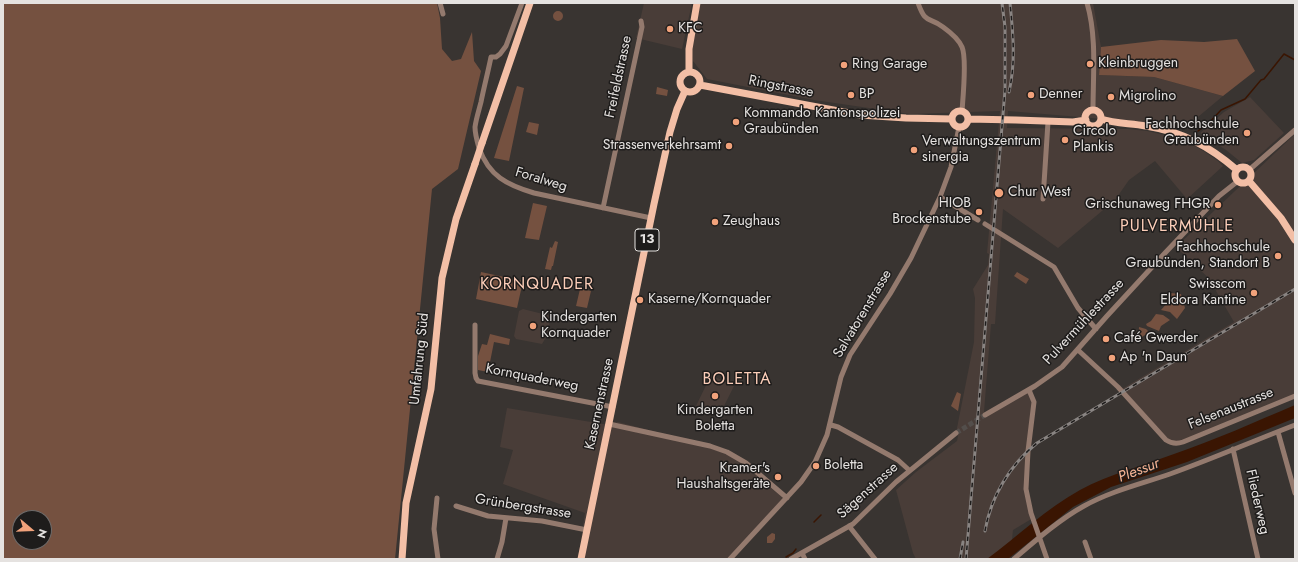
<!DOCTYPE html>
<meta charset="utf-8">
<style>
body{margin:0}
#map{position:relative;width:1298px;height:562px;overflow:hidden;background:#393431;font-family:Jost,sans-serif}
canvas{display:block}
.frame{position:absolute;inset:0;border:4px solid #e5e2e0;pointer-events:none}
.north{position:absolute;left:12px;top:510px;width:40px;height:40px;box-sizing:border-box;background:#1e1c1b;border:1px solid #6e6b6a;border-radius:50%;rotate:109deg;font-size:11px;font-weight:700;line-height:16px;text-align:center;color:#e5e2e0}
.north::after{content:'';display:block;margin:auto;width:14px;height:18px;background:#f1a27b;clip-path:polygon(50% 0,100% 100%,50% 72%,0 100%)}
</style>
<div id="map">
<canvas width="1298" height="562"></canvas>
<div class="frame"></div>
<div class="north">N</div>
</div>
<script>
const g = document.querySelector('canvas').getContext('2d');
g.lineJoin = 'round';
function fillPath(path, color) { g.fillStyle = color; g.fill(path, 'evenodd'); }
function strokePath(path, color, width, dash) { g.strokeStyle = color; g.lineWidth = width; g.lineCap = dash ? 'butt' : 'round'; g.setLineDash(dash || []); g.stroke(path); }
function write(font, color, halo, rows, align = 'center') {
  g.font = font + ' Jost,sans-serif'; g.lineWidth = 3; g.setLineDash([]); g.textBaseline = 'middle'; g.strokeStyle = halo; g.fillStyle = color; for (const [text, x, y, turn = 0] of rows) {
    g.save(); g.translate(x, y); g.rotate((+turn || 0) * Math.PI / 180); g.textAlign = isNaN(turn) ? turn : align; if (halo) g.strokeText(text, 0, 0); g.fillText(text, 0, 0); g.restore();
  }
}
const built = new Path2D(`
 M644,3h48l-10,46 -46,-11z
 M700,3h393l8,44 -2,28 55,2 69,19 -37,31 -35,-4 -143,-12 -1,17 121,1 19,2 22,5 22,8 14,8 13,9 5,5 -36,33 -32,-38 -26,19 -14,20 -57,48 -55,-39 -8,115h-4l-7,88 1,3 44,-25 4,9 -7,78 7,41 -20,12 -3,29h-94l-3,-6 -17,-63 20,-18 41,-31 1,-5 -2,-3 18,-91 1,-44 -2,-9 15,-24 1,-11 -2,-1 13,-142 -90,3 -96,-14 -107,-21 -14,-18 -1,-11z
 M1250,97l34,36 -30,27 -12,3 -16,-13 -26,-17 24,-21z
 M1295,134v263l-112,45 -11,1 -50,-54 112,-67 -18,-31 2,-4 -42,-40z
 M523,309l28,7 -2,9 1,2 -5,12 -3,5 -26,-5 -2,-3 5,-25z
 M711,375l23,11 -15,30 -23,-10z
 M507,408l96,16 15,-2 100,26 18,10 48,41 -55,60h-151l7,-46 -82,-29 10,-34 -13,-3z`);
const green = new Path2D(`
 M3,3h434l3,15 2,31 10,12 9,-2 11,-27 2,29 7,10 -23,98 -26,20 -37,370h-392zM20,518h24v24h-24z
 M553 16a5 5 0 1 1 10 0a5 5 0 1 1-10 0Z
 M1237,39l18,32 -32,25 -69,-19 -55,-2 2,-28 60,-7 43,2z
 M517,86l7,2 -15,73 -15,-3z
 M657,87l11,3 -1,6 -11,-2z
 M529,122l10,2 -2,11 -11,-3z
 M533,203l14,3 -8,34 -14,-2z
 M555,241l3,1 -5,24h-1l-1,4 -6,-1 5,-22 2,1z
 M481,272l42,9 -6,27 -41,-9z
 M1017,272l12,7 -3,5 -12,-8z
 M580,289l11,2 -4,17 -11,-2z
 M1170,293l11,1 4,14 -8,11 -7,-7 -9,-2 8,-9z
 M1156,314l7,1 7,5 -9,6 -2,5 -12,-5 -1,-2 5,-3z
 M1139,327l7,2 4,4 -7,3 -5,7 -8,-2c6,-3 9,-7 9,-14z
 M490,334l20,5 -1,6 -15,-3 -6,30 -10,-2v-14l4,-12 5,1z
 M957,392l4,2 -3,17 -7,-5z
 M772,533l3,1v5l-3,4h-5v-6z`);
const water = new Path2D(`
 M1295,405v13l-108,44 -76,25 -38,20 -65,52h-21c31,-23 59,-50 93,-69 30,-16 62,-24 94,-36 41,-14 81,-32 121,-49z`);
const stream = new Path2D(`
 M1198,131l10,-7 13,-14 24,-11 16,-19 3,-1 20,-25 11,6
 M814,522l7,-7
 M786,557l7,-4 3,-4`);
const minorTunnel = new Path2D(`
 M956,433l29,-18`);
const minor = new Path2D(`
 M440,3l3,11
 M522,3l-16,43 -6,8 -4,3h-5c-3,15 -7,30 -10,45 -2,8 -5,17 -6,25 0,7 2,14 4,21 10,28 28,37 55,45l117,25
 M918,3c8,22 10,13 25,24 7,5 16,13 19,20 5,11 1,50 0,64
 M1087,3c10,34 6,72 6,107
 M1249,170l46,-40
 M940,197l38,23
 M1043,199l5,-77
 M603,208l39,-181 -1,-6
 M985,224l69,43 24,41 18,21
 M475,325v48l1,5 2,3 135,26
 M1078,350l40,37 48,53c6,4 11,4 17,2l112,-46
 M1029,390l5,12 -6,49 -2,38 5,24 16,46
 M985,415l50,-29 27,-19 45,-51 58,-63 54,-57 19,-15
 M609,424l101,22 17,6 19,11 41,35
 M831,425l7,2 60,33 11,10
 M1278,432l17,61
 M1233,449l25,110
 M437,498l-3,31 4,30
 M456,506l32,10 54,5 45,9
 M849,526l26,33
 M1085,542l6,17
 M802,553l3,6
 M497,559l5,-17 4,-24
 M730,559l71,-77 14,-20 12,-27 14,-58 9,-22 40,-61 21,-36 29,-61 11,-30 8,-40
 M791,559l62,-35 43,-42 60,-49
 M1014,559c21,-18 46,-40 70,-53 27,-15 57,-22 86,-32 42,-15 83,-33 125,-49`);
const major = new Path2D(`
 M689,72v-23l8,-46
 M680 82a10 10 0 1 1 20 0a10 10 0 1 1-20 0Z
 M700,85l160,30 46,3 46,1
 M1085 118a8 8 0 1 1 16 0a8 8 0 1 1-16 0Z
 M952 119a8 8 0 1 1 16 0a8 8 0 1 1-16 0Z
 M968,119l48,1 57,2 13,-2
 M1101,119c15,5 30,4 45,7 37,6 63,20 91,44
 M482,143l48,-140
 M1235 175a8 8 0 1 1 16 0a8 8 0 1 1-16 0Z
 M1249,181l32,37 14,22
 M402,559l4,-56 25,-114 11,-111 14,-59 19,-55
 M581,559l73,-355 16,-72 7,-23 8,-18`);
const rail = new Path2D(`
 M1009,92c7,-30 4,-59 1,-89
 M985,531c6,-35 25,-66 52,-88l258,-154
 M960,559l3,-17
 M966,559l39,-469v-63l-3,-24`);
const majorBridge = new Path2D(`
 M475,164l7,-21`);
const markers = [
 [670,29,4,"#f1a27b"],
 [1090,64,4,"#f1a27b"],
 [844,65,4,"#f1a27b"],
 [851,95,4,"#f1a27b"],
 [1031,95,4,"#f1a27b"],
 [1111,97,4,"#f1a27b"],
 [736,122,4,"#f1a27b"],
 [1247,133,4,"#f1a27b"],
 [1065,140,4,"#f1a27b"],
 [729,146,4,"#f1a27b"],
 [914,150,4,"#f1a27b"],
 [999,193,5,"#f1a27b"],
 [1218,205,4,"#f1a27b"],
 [979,212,4,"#f1a27b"],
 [715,222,4,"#f1a27b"],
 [1278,256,4,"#f1a27b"],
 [1254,293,4,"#f1a27b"],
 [640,300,4,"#f1a27b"],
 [533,326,4,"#f1a27b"],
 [1106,339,4,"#f1a27b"],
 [1112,358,4,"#f1a27b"],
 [715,396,4,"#f1a27b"],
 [816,466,4,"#f1a27b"],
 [778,477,4,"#f1a27b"]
];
const shields = [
 [647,240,24]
];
const shieldNames = [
 ["13",647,240]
];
const poiNames = [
 ["KFC",678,29],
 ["Kleinbruggen",1098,64],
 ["Ring Garage",852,65],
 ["BP",859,95],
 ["Denner",1039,95],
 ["Migrolino",1119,97],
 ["Kommando Kantonspolizei",744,114],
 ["Graubünden",744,130],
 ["Fachhochschule",1239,125,"right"],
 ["Graubünden",1239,141,"right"],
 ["Circolo",1073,132],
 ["Plankis",1073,148],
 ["Verwaltungszentrum",922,142],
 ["sinergia",922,158],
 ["Strassenverkehrsamt",721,146,"right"],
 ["Chur West",1008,193],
 ["HIOB",971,204,"right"],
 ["Brockenstube",971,220,"right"],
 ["Grischunaweg FHGR",1210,205,"right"],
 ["Zeughaus",723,222],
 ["Fachhochschule",1270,248,"right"],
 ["Graubünden, Standort B",1270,264,"right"],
 ["Swisscom",1246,285,"right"],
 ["Eldora Kantine",1246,301,"right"],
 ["Kaserne/Kornquader",648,300],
 ["Kindergarten",541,318],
 ["Kornquader",541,334],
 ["Café Gwerder",1114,339],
 ["Ap 'n Daun",1120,358],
 ["Kindergarten",715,411,"center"],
 ["Boletta",715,427,"center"],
 ["Boletta",824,466],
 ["Kramer's",770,469,"right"],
 ["Haushaltsgeräte",770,485,"right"]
];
const streetNames = [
 ["Freifeldstrasse",619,77,-78],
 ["Ringstrasse",781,87,11],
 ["Foralweg",541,180,17],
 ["Salvatorenstrasse",863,314,-59],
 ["Pulvermühlestrasse",1084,322,-47],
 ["Umfahrung Süd",420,359,-84],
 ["Kornquaderweg",532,378,11],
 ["Kasernenstrasse",600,404,-78],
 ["Felsenaustrasse",1231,409,-22],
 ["Sägenstrasse",868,491,-42],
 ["Fliederweg",1257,502,77],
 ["Grünbergstrasse",523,507,9]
];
const waterNames = [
 ["Plessur",1139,471,-21]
];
const quarterNames = [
 ["PULVERMÜHLE",1177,227],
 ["KORNQUADER",537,285],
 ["BOLETTA",737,380]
];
fillPath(built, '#493d38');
fillPath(green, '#755140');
fillPath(water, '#3a1502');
strokePath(stream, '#3a1502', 1.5);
strokePath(minorTunnel, '#534e4b', 5, [5, 2.5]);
strokePath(minor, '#947a6e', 5);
strokePath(major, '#f3bfa6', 7);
strokePath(rail, '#898482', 3);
strokePath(rail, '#1e1c1b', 1.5, [4.5]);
strokePath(majorBridge, '#f3bfa6', 7);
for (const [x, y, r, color] of markers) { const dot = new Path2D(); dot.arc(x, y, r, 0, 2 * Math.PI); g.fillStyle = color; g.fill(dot); strokePath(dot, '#1e1c1b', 1.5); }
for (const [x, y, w] of shields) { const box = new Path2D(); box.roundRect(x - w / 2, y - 11, w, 22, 3); g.fillStyle = '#1e1c1b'; g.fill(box); strokePath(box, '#e5e2e0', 1); }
write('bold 13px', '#e5e2e0', null, shieldNames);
write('14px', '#e5e2e0', '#1e1c1b', poiNames, 'left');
write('14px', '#e5e2e0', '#1e1c1b', streetNames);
write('italic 15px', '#f6b494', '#1e1c1b', waterNames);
g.letterSpacing = '1px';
write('16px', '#fcceb9', '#1e1c1b', quarterNames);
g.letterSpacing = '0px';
</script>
